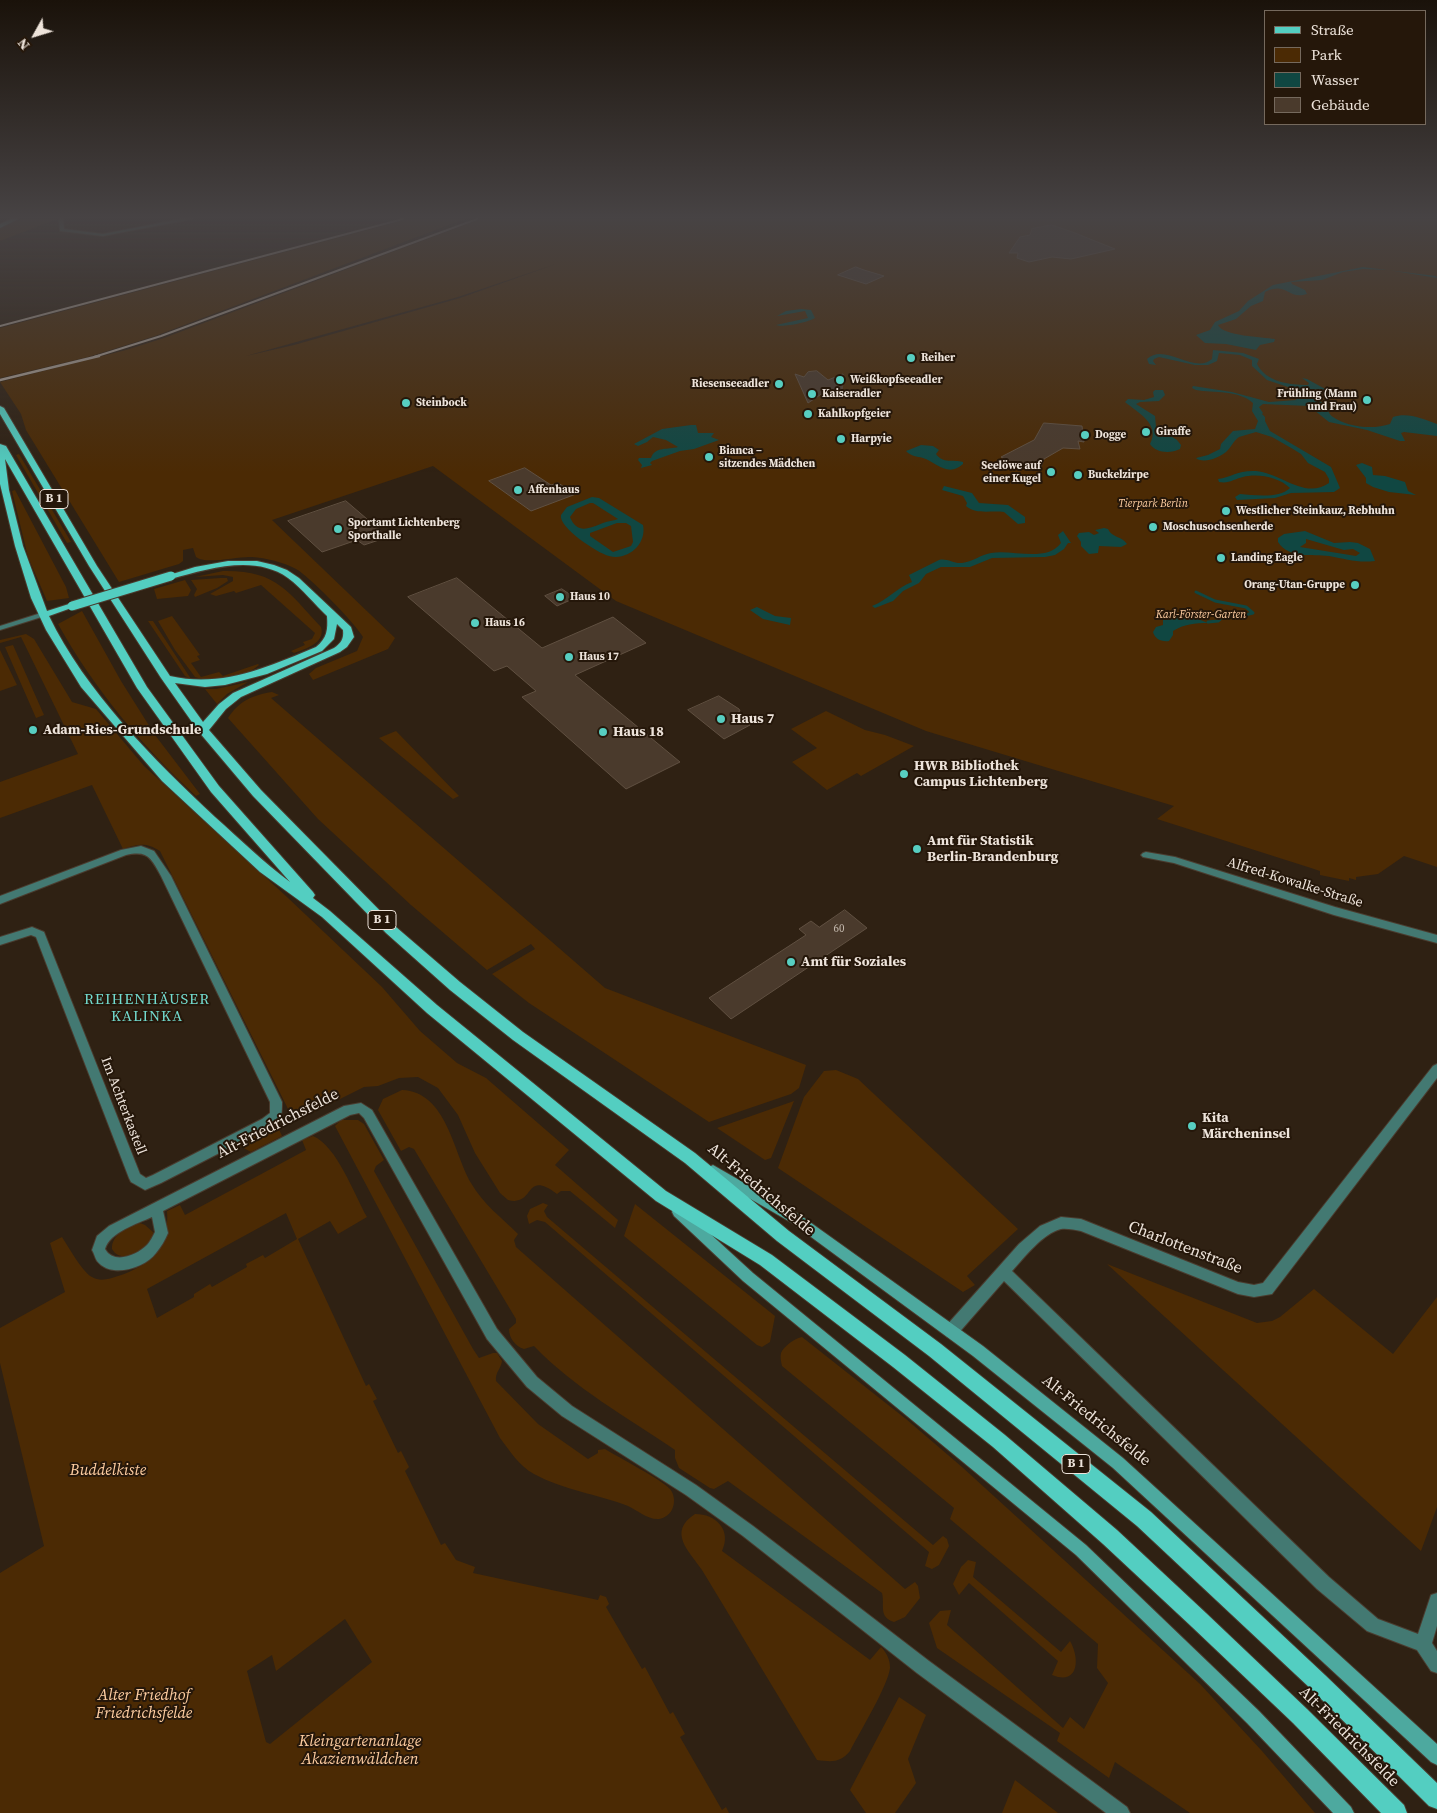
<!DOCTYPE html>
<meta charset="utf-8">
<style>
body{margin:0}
#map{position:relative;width:1437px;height:1813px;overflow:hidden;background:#2f2113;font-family:"Source Serif 4",serif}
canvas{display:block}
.legend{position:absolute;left:1264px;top:10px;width:162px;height:115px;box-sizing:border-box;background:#25170a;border:1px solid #75695d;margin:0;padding:6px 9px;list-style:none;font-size:15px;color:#ede3da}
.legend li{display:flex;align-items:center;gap:10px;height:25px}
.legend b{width:25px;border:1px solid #75695d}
.north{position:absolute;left:10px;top:10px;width:50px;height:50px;-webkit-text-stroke:4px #25170a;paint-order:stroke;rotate:231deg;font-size:14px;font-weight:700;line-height:20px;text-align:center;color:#ede3da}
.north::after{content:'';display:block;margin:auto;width:18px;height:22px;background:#ede3da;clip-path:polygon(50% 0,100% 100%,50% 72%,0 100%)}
</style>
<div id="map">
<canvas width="1437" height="1813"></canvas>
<ul class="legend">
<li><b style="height:6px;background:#53cec1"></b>Straße</li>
<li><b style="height:14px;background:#4b2a04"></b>Park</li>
<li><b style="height:14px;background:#104742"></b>Wasser</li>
<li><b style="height:14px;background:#4a3a2c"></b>Gebäude</li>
</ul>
<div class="north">N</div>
</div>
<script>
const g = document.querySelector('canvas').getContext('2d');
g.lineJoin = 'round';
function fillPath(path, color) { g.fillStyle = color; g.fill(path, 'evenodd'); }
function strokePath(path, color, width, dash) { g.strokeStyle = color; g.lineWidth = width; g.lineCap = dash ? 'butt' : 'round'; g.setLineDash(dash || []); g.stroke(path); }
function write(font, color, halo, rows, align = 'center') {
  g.font = font + ' "Source Serif 4",serif'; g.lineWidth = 4; g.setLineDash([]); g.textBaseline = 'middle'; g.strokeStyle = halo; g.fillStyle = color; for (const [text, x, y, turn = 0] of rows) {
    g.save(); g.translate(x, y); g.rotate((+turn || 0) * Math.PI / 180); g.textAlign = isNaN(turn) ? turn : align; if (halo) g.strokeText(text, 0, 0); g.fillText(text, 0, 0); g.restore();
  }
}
const green = new Path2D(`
 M22,219h35l-57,22v-13z
 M408,219h57l-310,117 -67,21 -88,21v-50z
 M480,219h957v648l-33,-11 -26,18 -22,3v3l-7,-2v3l-29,-6v-4l-9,-3 -154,-49 17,-13 -248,-75 -310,-130 -183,-135 -161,54 123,118 -7,11 -75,31 -4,-6 7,-6 41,-17 6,-14c-6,-12 -55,-62 -67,-68 -13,-7 -30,-11 -44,-12 -14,-1 -46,8 -56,0l-3,-9 -10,2v11l-4,3 -60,18 -93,-152 -5,-16 -21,-32 126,-32 38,-12zM556,264l-96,34 -166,47 -48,11 212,-59z
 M19,454l52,88 -4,1 -51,-88z
 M15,490l51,97 3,11 -22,3 -19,-44 -16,-66z
 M223,571c54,-1 65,21 98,56 5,16 -16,22 -27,26l-3,-2 14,-6 -2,-3 9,-3 3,-6 -54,-48 -25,8 -2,-2 -18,5 -6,-2 23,-13v-4l-10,-2 -28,2z
 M221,578h6l1,3 -11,7 -22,9 -1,-2 3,-6 -6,-9z
 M185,580l6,10 -3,6 -31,3 -3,-10z
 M82,611l39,70 34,54 45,59 -4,2c-54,-50 -102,-107 -138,-172z
 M172,616l28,39 -3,1 3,4 -9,3 10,14 18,-5 4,4 35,-12 1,1c-14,13 -46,19 -64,12l-20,-27 -17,-29z
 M148,621h5l38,58 -6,-3z
 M26,634l8,5 38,63 24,7 48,57 143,131 95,90 38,44 37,32 29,15 83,72 -14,15 63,55 -3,8 -45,-37h-9l-4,3c-34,-25 -21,13 -49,6l-8,-7 -25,-40 -17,-38 -20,-27 -20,-11 -19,1 -21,8 -14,1 -66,33 -6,-3 -132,-266c-14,-9 -22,-7 -37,-2l-31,-64 -92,33v-36l78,-28 -57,-117 -21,6v-3z
 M13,645l31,70 -8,3 -31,-71z
 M0,650l17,35 -17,6z
 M248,682l-21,12 -10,10 -12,-15h11z
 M272,692l7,3 -8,3 334,290 201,77 -7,23 -8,6 -82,28 -180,-119 -37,-29 43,-25 -4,-5 -44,26 -76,-65 -93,-86 -90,-101c11,-17 25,-23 44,-26z
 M826,711l39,19 20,5 29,11 -53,30 -4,-3 -30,17 -35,-28 25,-14 -26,-19z
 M396,731l63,65 -6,3 -74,-61z
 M836,1070l22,9 160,150 -51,47 8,9 -12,7 -185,-124 26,-71 20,-26z
 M402,1090c45,2 51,62 69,93 12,21 31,35 47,51l-4,6 2,7 389,342 10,-7 3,4 2,12 -15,19 -11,5c-16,-5 -9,-17 -12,-29l-154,-112 -14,8 -4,-1 -31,-20 -4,-10v-8c-48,-33 -101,-62 -141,-104l-10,3c-9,-3 -15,-11 -15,-20l7,-6v-4l-102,-170 -5,-2 -8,4 -23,-41 5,-11z
 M794,1101l-23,57 -6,2 -48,-32z
 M341,1120h17l6,4 20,36 -8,6 -2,5 99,178 6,9 14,-5h4l5,8c-1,8 -7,11 -6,20l42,43 50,35 10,-6v-3l7,-1c13,8 57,31 65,40 4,5 5,12 3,18 -2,7 -8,11 -14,12 -11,1 -22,-9 -31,-13 -31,-12 -65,-16 -94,-32 -15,-8 -24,-23 -34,-36l-165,-312z
 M277,1125l5,11 -31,16 -13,-7z
 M313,1136c24,10 41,58 54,81l-29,17 -8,-13 -32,18 68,147 3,-2 8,15 -4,2 25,52 3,-2 8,16 -4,4 36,74 4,-2 11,17 19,7 -2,6 125,27 2,-5 6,2 3,7 -3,3 36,62 3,-2 25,47 3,-2 12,22 -5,3 42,73 4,-3 3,6h-729v-240l44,-27 -44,-183v-35l65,-36 -15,-49 12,-6c6,9 21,36 30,40 8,5 18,2 26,-1 31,-9 52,-32 49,-65l13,-6 5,10 121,-65 -4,-10zM286,1213l11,26 -32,19 -2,-3 -17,9 1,3 -35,20 -2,-3 -16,10v3l-37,21 -10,-29zM345,1619l27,43 -102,82 -4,-2 -19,-71 25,-16 4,16z
 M543,1203l5,2 -4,6 3,6 386,328 10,-9 4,3 2,7 -10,19 -7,4 -7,-3 4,-14 -384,-330 -8,-2 -8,4 -2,-8 3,-7z
 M635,1204l140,112 -5,26 -8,5 -5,-2 -133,-109z
 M140,1223l5,2 8,7c1,17 -31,35 -41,17 -1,-14 16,-23 28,-26z
 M1107,1264l150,59 15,-2 8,-4 34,-28 79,65 44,-57v210l-16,44z
 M802,1337l104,82 56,48 238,217 62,67 53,62h-125l-75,-51 -6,16 -52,-37 3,-8 -123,-85 -8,-25 11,-12 11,-1 -4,15 116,103 7,-11 14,12 24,-46 -11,-15 1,-24 -148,-125 4,-11 -172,-142c-1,-4 -2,-9 -1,-13 3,-7 14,-15 21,-16z
 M695,1514c21,0 37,16 27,37l148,109 11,-13c6,6 9,13 9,21 -2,18 -31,65 -40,83 -10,12 -18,11 -33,9l-115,-190c-13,-19 -35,-38 -7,-56z
 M968,1560l8,2 -3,15 88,75 9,-11c10,17 9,45 -18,34l6,-14 -89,-78 -10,12 -6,-11 8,-17z
 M899,1697l27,18 -18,44 8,24 -21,30h-29l-16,-23z
 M1015,1780l43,33h-56z`);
const water = new Path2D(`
 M1363,267l73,9 1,2 -49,-8 -25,-1 -20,3 -21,8 -31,2 1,2 13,6 2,4c-20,6 -20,-13 -42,-2l-2,9 -12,5 -15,13 -18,6c5,11 44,12 57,14l-1,3 -14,3 -4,5 -30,-6 -21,-1 -9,-8 14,-5 5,-8 24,-11 9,-10 25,-16z
 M801,309l10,1 4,8c-6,4 -33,10 -39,7l32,-7 -3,-7 -28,5 9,-5z
 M1213,350l30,3 16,6 -2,5c9,18 32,21 51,21l1,-2 -7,-5 5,1 20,11 -21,-1 -2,2c7,5 14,8 20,13 4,4 4,10 9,13 14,10 40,13 57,7l3,-7c15,-5 30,2 44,7v12l-33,-4 -3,1 4,8h-5l-33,-11 -38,-8 -20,-16 -46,-2 -4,3 4,6 -1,1 3,3v4l5,10 61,36 9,21 -6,4 -43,1 -16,5 -38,2 -2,-3 5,-3c14,1 39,5 50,-6 -11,-11 -33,-15 -47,-11 -9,2 -14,7 -24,5l-1,-3c14,-2 20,-9 38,-8 25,2 49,29 73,12v-4l-4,-7 -17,-9 -7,-9 -8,-5 -21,-12 -16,-5 -17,5c-6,4 -8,11 -13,15 -7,6 -23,12 -30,6l12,-3 12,-6 1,-5 12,-13 22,-2 3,-8 -6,-10 1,-8c-14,-13 -39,-10 -57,-13l-4,-2 1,-2 39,6 37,10 28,-2 -8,-4 2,-8 -24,-8 -15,-14v-6l-12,-5 -21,-2 -2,8 -9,4h-13l-36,-8 -5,2 -1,2 3,4 -7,-1 -2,-5c18,-17 47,16 65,0z
 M1155,390h8l2,5 -6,6 -19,1 -4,2 19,12 1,11 21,13 4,5 -1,4c-10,5 -24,4 -30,-5 11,-20 -13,-32 -25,-42l3,-3 16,1 10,-3 -1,-5z
 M691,425h5l2,8h16l-3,4 8,3 -25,9 -14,2 -28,10 -2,2 2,2 -11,3 1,-3 -4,-5 1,-2h12c4,-12 17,-8 27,-11l-12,-7 -13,-3 -6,5 -9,4 -4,-2 28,-15z
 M921,445l12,1 6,4 -3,4c7,10 17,5 27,8v2c-15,14 -27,-2 -40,-6 -7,-2 -11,-1 -17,-7z
 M1362,463l10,4 1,8 12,1 20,6 3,9 8,4 -27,-3 -16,-5 -7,-4v-5l-10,-13z
 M944,486l28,7 7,10 29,2 17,12v6l-7,1 -14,-12c-13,-2 -27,3 -38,-6l1,-3 -4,-7 -21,-6z
 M592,497l7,1 44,27c4,19 -15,36 -34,31 -12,-3 -51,-29 -48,-41l6,-8zM590,503h3l25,16c-5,2 -10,2 -15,4 -13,5 -26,12 -33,-6l6,-8zM617,523h9l5,3 2,16 -2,4 -18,6 -23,-16v-3z
 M1104,528l4,1c4,9 14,7 19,15l-6,3 -22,-1 -1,7 -9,1 -8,-8v-4l-4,-6 2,-3 10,-1 5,3 5,-2 -4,-3z
 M1063,531l8,12h-3l-4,6 -9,6 -10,2 -53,1 -22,9h-29l-15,7 -7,9 -16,8 -10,10 -18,7 -3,-2c16,-6 24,-18 40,-24l-3,-7 30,-15c8,-2 15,4 23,3 10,-1 18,-8 29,-10 21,-4 55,10 70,-10l-3,-8z
 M1305,531l29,12 16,-1 8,1 12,6 5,12c-18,2 -29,-2 -46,-5 -17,-2 -40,3 -51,-14v-4l6,-4zM1306,539l38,11 9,-1 7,4 -4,3 -56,-9 6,-4z
 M757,607l18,9 16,2 -1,7 -27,-6 -13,-9z
 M1175,614l13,1 20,8c-13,0 -24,1 -35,8v4l-4,6c-8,1 -14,-2 -16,-9l3,-5 7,-2v-7z`);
const stream = new Path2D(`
 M1196,592l19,9 31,6 7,6 -16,4 -13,-1 -6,5 -10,1`);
const building = new Path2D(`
 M1052,225l23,8 40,16 -44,10 -19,-2 -23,5 -12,-4 1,-5h-9l11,-16 10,-2 2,-6z
 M856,267l8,3 20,6 -18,8 -28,-9z
 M817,371l11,9 15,-6 -1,16 -1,1 3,4 -18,-4 -18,12 -13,-29 9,3 4,-5z
 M1044,423l38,3 2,16 -6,-1 2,8 -17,-1 -19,11 -4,11h-13l-26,-13 33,-17z
 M525,468l26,17 7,-2 18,11 -45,17 -42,-30z
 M346,501l42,36 -24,8 -7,-5 -35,12 -34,-31z
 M457,578l85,70 71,-31 33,26 -71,32 105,87 -54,27 -104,-92 14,-6 -29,-25 -13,5 -86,-74z
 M562,589l13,9 -18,8 -12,-10z
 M719,696l20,13 1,2 -5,3 15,11 -26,14 -36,-29z
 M845,910l22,18 -136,91 -22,-21 97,-63 -7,-6 12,-8 8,6z`);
const minor = new Path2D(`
 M59,219h4l1,10 39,5 78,-15h11l-89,17 -43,-5z
 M141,846l13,5 17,25 111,226c0,15 0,15 -12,25l-109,56 -16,7 -14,-8 -2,-4 -93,-241 -5,-2 -31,10v-8l32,-10 12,5 96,242 6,4 7,-3 109,-56 8,-6v-11l-109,-226c-10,-18 -13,-26 -35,-21l-126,49v-8l121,-46z
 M1146,852l29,5 160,50 102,28v8l-103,-28 -160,-52 -31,-6 -2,-2 2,-2z
 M1437,1064v14l-165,216 -18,3 -16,-3 -157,-63c-6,-1 -14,-3 -20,-2 -18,4 -37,29 -49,42l317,306 49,42 40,15 13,-39 6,-2v33l-5,17 5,8v22l-6,-2 -14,-21 -50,-19 -50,-42 -313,-308 -48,55 -5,2 -5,-2 -2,-5 2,-5 73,-82 21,-18 21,-9 20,2 157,63 16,3 9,-2 170,-217z
 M361,1103l11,7 125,219 40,48 35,29 124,79 57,41 176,135 198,146 3,6h-24l-189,-140 -174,-137 -57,-41 -124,-79 -35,-29 -40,-48 -123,-221 -5,-5 -9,2 -187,96 5,22c-3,7 -7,14 -12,20 -11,15 -45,26 -59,8 -2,-3 -3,-8 -5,-11l5,-14 12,-10 235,-120zM152,1217l3,15c-2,4 -5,10 -8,13 -10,10 -33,20 -42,4 5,-17 32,-25 47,-32z`);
const tertiary = new Path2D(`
 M41,613h3l4,2 -48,15v-4z`);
const secondary = new Path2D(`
 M713,1165l87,50 183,131 140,112 314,286v21l-6,-3 -318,-294 -140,-112 -181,-133 -83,-48 -2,-4 2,-4z
 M678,1206l4,2 71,65 333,272 173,166 92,96 3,6h-21l-86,-90 -171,-168 -333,-274 -69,-65 -2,-4 2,-4z`);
const primary = new Path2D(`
 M11,219h7l-18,9v-4z
 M0,406l4,2 93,158 73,110c52,12 98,-9 146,-29 11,-9 12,-17 11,-31 -13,-12 -24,-27 -39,-38 -34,-24 -80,-9 -117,1l-5,-3 29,-9 33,-6h29l17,4 13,5 12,8 52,49 3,10 -7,10 -7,5 -99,45 -15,12 -17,21 52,60 135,137 64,55 63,50 172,121 94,78 152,113 210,168 174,163 112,108v26l-8,-3 -118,-117 -174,-163 -208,-170 -152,-115 -92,-78 -172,-123 -63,-50 -64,-57 -133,-137 -54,-64 -38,-54 -72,-112 -89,-152zM337,624l6,6c1,9 -2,13 -9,18l-101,45 -14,11 -16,18 -28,-39 30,4 20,-2 42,-11 55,-23 12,-12z
 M0,444l6,2 141,241 72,99 94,106 2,3 -2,3 17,13 107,94 229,186 106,64 133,100 100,80 112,95 89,83 101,96 97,96 3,8h-26l-88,-90 -101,-96 -89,-83 -110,-97 -100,-80 -133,-102 -104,-64 -229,-188 -105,-96 -62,-45 -98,-91 -81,-94 -35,-57 -15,-32 -16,-52 -15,-62zM5,459l132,229 74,104 79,90c-27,-20 -50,-43 -75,-65 -60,-56 -130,-126 -166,-201l28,-10 -5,-3 -25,8 -24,-65 -14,-56z`);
const railFar1 = new Path2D(`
 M0,326l403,-107
 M94,357l67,-21 316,-117`);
const rail = new Path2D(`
 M0,380l99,-24`);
const primaryBridge = new Path2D(`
 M72,606l99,-30`);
const markers = [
 [911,358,5,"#57cec1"],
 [840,380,5,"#57cec1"],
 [779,384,5,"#57cec1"],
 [812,394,5,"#57cec1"],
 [1367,400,5,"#57cec1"],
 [406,403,5,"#57cec1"],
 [808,414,5,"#57cec1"],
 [1146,432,5,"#57cec1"],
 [1085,435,5,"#57cec1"],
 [841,439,5,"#57cec1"],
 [709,457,5,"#57cec1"],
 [1051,472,5,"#57cec1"],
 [1078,475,5,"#57cec1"],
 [518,490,5,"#57cec1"],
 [1226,511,5,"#57cec1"],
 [1153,527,5,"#57cec1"],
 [338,529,5,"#57cec1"],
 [1221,558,5,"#57cec1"],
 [1355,585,5,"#57cec1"],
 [560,597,5,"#57cec1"],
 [475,623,5,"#57cec1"],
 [569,657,5,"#57cec1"],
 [721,719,5,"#57cec1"],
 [33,730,5,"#57cec1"],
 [603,732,5,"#57cec1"],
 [904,774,5,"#57cec1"],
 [917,849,5,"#57cec1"],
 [791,962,5,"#57cec1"],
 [1192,1126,5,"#57cec1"]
];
const farPoinames = [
 ["Reiher",921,358],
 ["Weißkopfseeadler",850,380],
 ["Riesenseeadler",769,384,"right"],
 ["Kaiseradler",822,394],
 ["Frühling (Mann",1357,394,"right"],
 ["und Frau)",1357,407,"right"],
 ["Steinbock",416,403],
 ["Kahlkopfgeier",818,414],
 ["Giraffe",1156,432],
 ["Dogge",1095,435],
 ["Harpyie",851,439],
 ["Bianca –",719,451],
 ["sitzendes Mädchen",719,464],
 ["Seelöwe auf",1041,466,"right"],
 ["einer Kugel",1041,479,"right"],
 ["Buckelzirpe",1088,475],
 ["Affenhaus",528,490],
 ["Westlicher Steinkauz, Rebhuhn",1236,511],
 ["Sportamt Lichtenberg",348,523],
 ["Sporthalle",348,536],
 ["Moschusochsenherde",1163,527],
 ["Landing Eagle",1231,558],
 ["Orang-Utan-Gruppe",1345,585,"right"],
 ["Haus 10",570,597],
 ["Haus 16",485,623],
 ["Haus 17",579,657]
];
const farParknames = [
 ["Tierpark Berlin",1153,504],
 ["Karl-Förster-Garten",1201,615]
];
const numberNames = [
 ["60",839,929]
];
const shields = [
 [54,499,28],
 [382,920,28],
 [1076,1464,28]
];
const shieldNames = [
 ["B 1",54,499],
 ["B 1",382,920],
 ["B 1",1076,1464]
];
const poiNames = [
 ["Haus 7",731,719],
 ["Adam-Ries-Grundschule",43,730],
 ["Haus 18",613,732],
 ["HWR Bibliothek",914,766],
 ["Campus Lichtenberg",914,782],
 ["Amt für Statistik",927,841],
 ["Berlin-Brandenburg",927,857],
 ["Amt für Soziales",801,962],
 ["Kita",1202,1118],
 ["Märcheninsel",1202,1134]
];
const streetNames = [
 ["Alfred-Kowalke-Straße",1295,883,17],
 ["Im Achterkastell",123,1106,69]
];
const neighbourhoodNames = [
 ["REIHENHÄUSER",147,1000],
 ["KALINKA",147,1017]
];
const nearStreetnames = [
 ["Alt-Friedrichsfelde",278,1124,-27],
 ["Alt-Friedrichsfelde",761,1190,40],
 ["Charlottenstraße",1185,1248,21],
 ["Alt-Friedrichsfelde",1096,1421,39],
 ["Alt-Friedrichsfelde",1349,1737,45]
];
const nearParknames = [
 ["Buddelkiste",108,1471],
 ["Alter Friedhof",144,1696],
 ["Friedrichsfelde",144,1714],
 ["Kleingartenanlage",360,1742],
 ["Akazienwäldchen",360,1760]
];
fillPath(green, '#4b2a04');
fillPath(water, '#104742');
strokePath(stream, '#104742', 3);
fillPath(building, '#4a3a2c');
strokePath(building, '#605041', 1);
strokePath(minor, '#4a3c2f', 2);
strokePath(tertiary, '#4a3c2f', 2);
strokePath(secondary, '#4a3c2f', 2);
strokePath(primary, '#4a3c2f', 2);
fillPath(minor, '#437972');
fillPath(tertiary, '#437972');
fillPath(secondary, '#4da99f');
fillPath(primary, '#53cec1');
strokePath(railFar1, '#aa9f94', 2);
strokePath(rail, '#aa9f94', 2.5);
strokePath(primaryBridge, '#4a3c2f', 11, []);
strokePath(primaryBridge, '#53cec1', 9);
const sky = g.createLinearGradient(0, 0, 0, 473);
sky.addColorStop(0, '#1a120a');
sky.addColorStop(0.46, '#474344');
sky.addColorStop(1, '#47434400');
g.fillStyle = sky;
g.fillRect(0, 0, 1437, 473);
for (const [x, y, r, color] of markers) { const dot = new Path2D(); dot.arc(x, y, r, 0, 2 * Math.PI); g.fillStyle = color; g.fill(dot); strokePath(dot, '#25170a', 2); }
write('bold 11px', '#ede3da', '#25170a', farPoinames, 'left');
write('italic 11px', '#fdcca0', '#25170a', farParknames);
write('11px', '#c4b9ae', null, numberNames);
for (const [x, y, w] of shields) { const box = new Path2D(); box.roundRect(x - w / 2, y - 9.5, w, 19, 4); g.fillStyle = '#25170a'; g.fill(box); strokePath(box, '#ede3da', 1); }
write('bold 12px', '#ede3da', null, shieldNames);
write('bold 14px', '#ede3da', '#25170a', poiNames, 'left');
write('14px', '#ede3da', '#25170a', streetNames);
g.letterSpacing = '1px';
write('15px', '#73dcd0', '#25170a', neighbourhoodNames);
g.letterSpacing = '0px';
write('16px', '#ede3da', '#25170a', nearStreetnames);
write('italic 16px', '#fdcca0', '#25170a', nearParknames);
</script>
